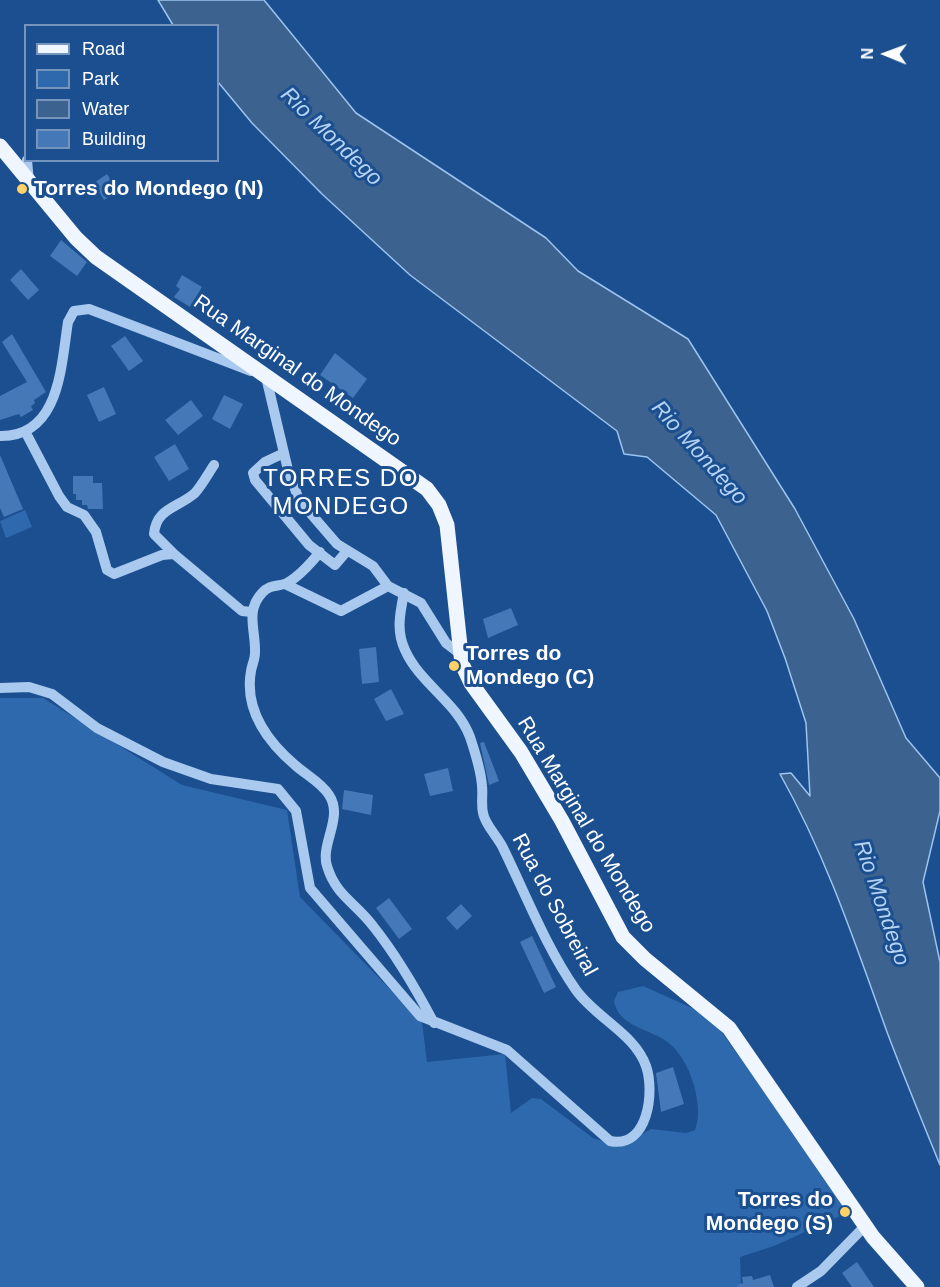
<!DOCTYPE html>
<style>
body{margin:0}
#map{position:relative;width:940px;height:1287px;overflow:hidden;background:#1b4f8f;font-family:Helvetica,sans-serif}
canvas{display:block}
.legend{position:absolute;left:24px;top:24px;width:195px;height:138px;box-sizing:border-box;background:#1b4f8f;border:2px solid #7695bc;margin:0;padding:8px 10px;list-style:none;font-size:18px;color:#fff}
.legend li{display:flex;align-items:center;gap:12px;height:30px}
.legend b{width:30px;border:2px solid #7695bc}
.north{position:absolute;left:856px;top:24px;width:60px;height:60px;-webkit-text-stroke:4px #1b4f8f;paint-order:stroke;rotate:271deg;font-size:16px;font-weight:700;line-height:24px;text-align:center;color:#fff}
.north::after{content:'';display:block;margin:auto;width:21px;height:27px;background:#fff;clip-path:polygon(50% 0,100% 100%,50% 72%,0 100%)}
</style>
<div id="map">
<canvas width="940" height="1287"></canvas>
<ul class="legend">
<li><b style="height:8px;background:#f0f6ff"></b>Road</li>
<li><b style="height:16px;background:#2e69ad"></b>Park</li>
<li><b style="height:16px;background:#3c6290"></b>Water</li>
<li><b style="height:16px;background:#4478b7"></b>Building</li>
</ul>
<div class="north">N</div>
</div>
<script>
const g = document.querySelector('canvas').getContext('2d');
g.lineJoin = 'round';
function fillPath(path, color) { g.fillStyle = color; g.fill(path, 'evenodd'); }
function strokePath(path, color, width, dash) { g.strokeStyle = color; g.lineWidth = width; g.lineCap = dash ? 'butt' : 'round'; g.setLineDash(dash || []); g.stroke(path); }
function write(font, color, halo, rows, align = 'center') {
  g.font = font + ' Helvetica,sans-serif'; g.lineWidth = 6; g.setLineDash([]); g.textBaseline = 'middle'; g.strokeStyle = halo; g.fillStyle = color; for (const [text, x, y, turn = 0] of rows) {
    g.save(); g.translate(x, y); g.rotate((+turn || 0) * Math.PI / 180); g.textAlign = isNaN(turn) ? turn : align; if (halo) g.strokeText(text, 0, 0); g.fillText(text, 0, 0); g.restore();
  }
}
const green = new Path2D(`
 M25,510l7,17 -26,11 -6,-17z
 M0,698h43l139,87 105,25 13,87 122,125 5,40 78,-8 6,59 21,-15 9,1 52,39 27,9 31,-18 35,4 9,-3c5,-14 3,-27 0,-41 -5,-19 -15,-40 -32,-50 -18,-11 -45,-14 -49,-38l4,-9 25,-6 67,30 141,195 -77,35 -34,11 1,30h-741z`);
const water = new Path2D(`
 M158,0h106l92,113 190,125 32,33 110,68 107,170 59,110 52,119 34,40v33l-17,71 17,80v203c-18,-44 -36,-88 -53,-133 -32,-89 -60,-174 -107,-258l11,-1 19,23 -4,-73 -21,-65 -18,-47 -51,-96 -69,-58 -23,-3 -7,-23 -207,-156 -88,-81 -70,-71 -34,-41v-56l-45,-1z`);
const building = new Path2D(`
 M107,174l11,17 -14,9 -10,-17z
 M61,240l26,22 -10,14 -27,-20z
 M21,269l18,21 -11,10 -18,-20z
 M182,275l20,12 -12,20 -16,-10 6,-8 -4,-3z
 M12,334l34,58 -12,8 1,3 -4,3 2,4 -12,7 -2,-3 -19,6v-24l27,-14 -25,-40z
 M125,336l18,25 -14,10 -18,-25z
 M335,353l32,26 -14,19 -33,-23z
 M104,387l12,27 -17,8 -12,-27z
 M224,395l19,9 -13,25 -18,-10z
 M191,400l12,16 -25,19 -13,-15z
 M175,444l14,25 -20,12 -15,-24z
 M0,455l23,54 -19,8 -4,-9z
 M73,476h20v7h9l1,26h-15l-1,-4h-5v-5h-6v-6h-3z
 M511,608l7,17 -30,13 -5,-19z
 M376,647l3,35 -17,2 -3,-35z
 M391,689l13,25 -18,7 -12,-22z
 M484,742l15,39 -10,4 -9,-42z
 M448,768l5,23 -23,5 -6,-22z
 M344,790l29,5 -2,20 -29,-6z
 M389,898l23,31 -13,10 -23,-31z
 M461,904l11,12 -15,14 -11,-12z
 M532,936l24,51 -12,6 -24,-51z
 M673,1067l11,37 -23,8 -5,-39z
 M857,1262l17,25h-22l-10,-14z
 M770,1275l4,12h-36l-1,-2 6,-2 -1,-6 10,-1 1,4z`);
const minor = new Path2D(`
 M27,160l2,22
 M266,377l22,93 11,30 38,44 36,22 15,20
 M26,433l33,63 8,11 17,8 12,17 11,38 7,4 48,-19 12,-1 68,57 9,1
 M0,436c60,1 61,-70 68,-114l6,-11 15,-2 162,62
 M284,453l-19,9 -12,11 2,7 54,65 26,20 12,-14
 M320,552c-9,11 -20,24 -33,31 -9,4 -17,1 -25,10 -17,18 -6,38 -7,60 0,6 -3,12 -4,18 -7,39 16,70 44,94 11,10 26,17 34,30 15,22 -9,49 -2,71 9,30 28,36 46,60 24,30 43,63 61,97
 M174,554l-20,-20c2,-26 24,-26 41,-41 7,-8 13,-19 19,-28
 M285,584l56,27 47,-25 33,17 25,40 13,10
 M0,688l29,-1 23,7 45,34 66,34 48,17 67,10 18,22 14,77 110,128 87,34 103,91c38,8 45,-49 36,-75 -11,-32 -50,-48 -70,-76 -30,-43 -50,-95 -73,-142 -5,-11 -18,-23 -20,-35 -2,-9 0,-18 -1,-27 -1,-15 -7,-34 -12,-49 -13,-35 -50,-53 -65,-87 -9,-19 -5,-37 -1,-57
 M797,1287l24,-16 44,-45`);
const major = new Path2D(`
 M0,146l76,92 20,19 331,232 12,16 8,20 15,139 9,19 50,69 41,69 61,116 22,22 84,69 144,209 44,50`);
const markers = [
 [22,189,6,"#ffd166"],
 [454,666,6,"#ffd166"],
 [845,1212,6,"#ffd166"]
];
const poiNames = [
 ["Torres do Mondego (N)",34,189],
 ["Torres do",466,654],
 ["Mondego (C)",466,678],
 ["Torres do",833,1200,"right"],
 ["Mondego (S)",833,1224,"right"]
];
const streetNames = [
 ["Rua Marginal do Mondego",297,371,35],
 ["Rua Marginal do Mondego",586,825,59],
 ["Rua do Sobreiral",554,905,62]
];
const waterNames = [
 ["Rio Mondego",331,137,44],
 ["Rio Mondego",699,453,48],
 ["Rio Mondego",881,903,71]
];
const quarterNames = [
 ["TORRES DO",341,479],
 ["MONDEGO",341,507]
];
fillPath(green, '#2e69ad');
fillPath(water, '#3c6290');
strokePath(water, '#9cc4f0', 1.5);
fillPath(building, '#4478b7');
strokePath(minor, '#a9c9ee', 10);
strokePath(major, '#f0f6ff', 15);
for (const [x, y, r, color] of markers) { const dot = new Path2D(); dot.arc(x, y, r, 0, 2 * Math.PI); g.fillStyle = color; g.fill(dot); strokePath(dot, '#1b4f8f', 2); }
write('bold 21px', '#fff', '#1b4f8f', poiNames, 'left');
write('21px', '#fff', '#1b4f8f', streetNames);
write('italic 22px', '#b5d3f5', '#1b4f8f', waterNames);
g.letterSpacing = '1.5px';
write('24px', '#fff', '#1b4f8f', quarterNames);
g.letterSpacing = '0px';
</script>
